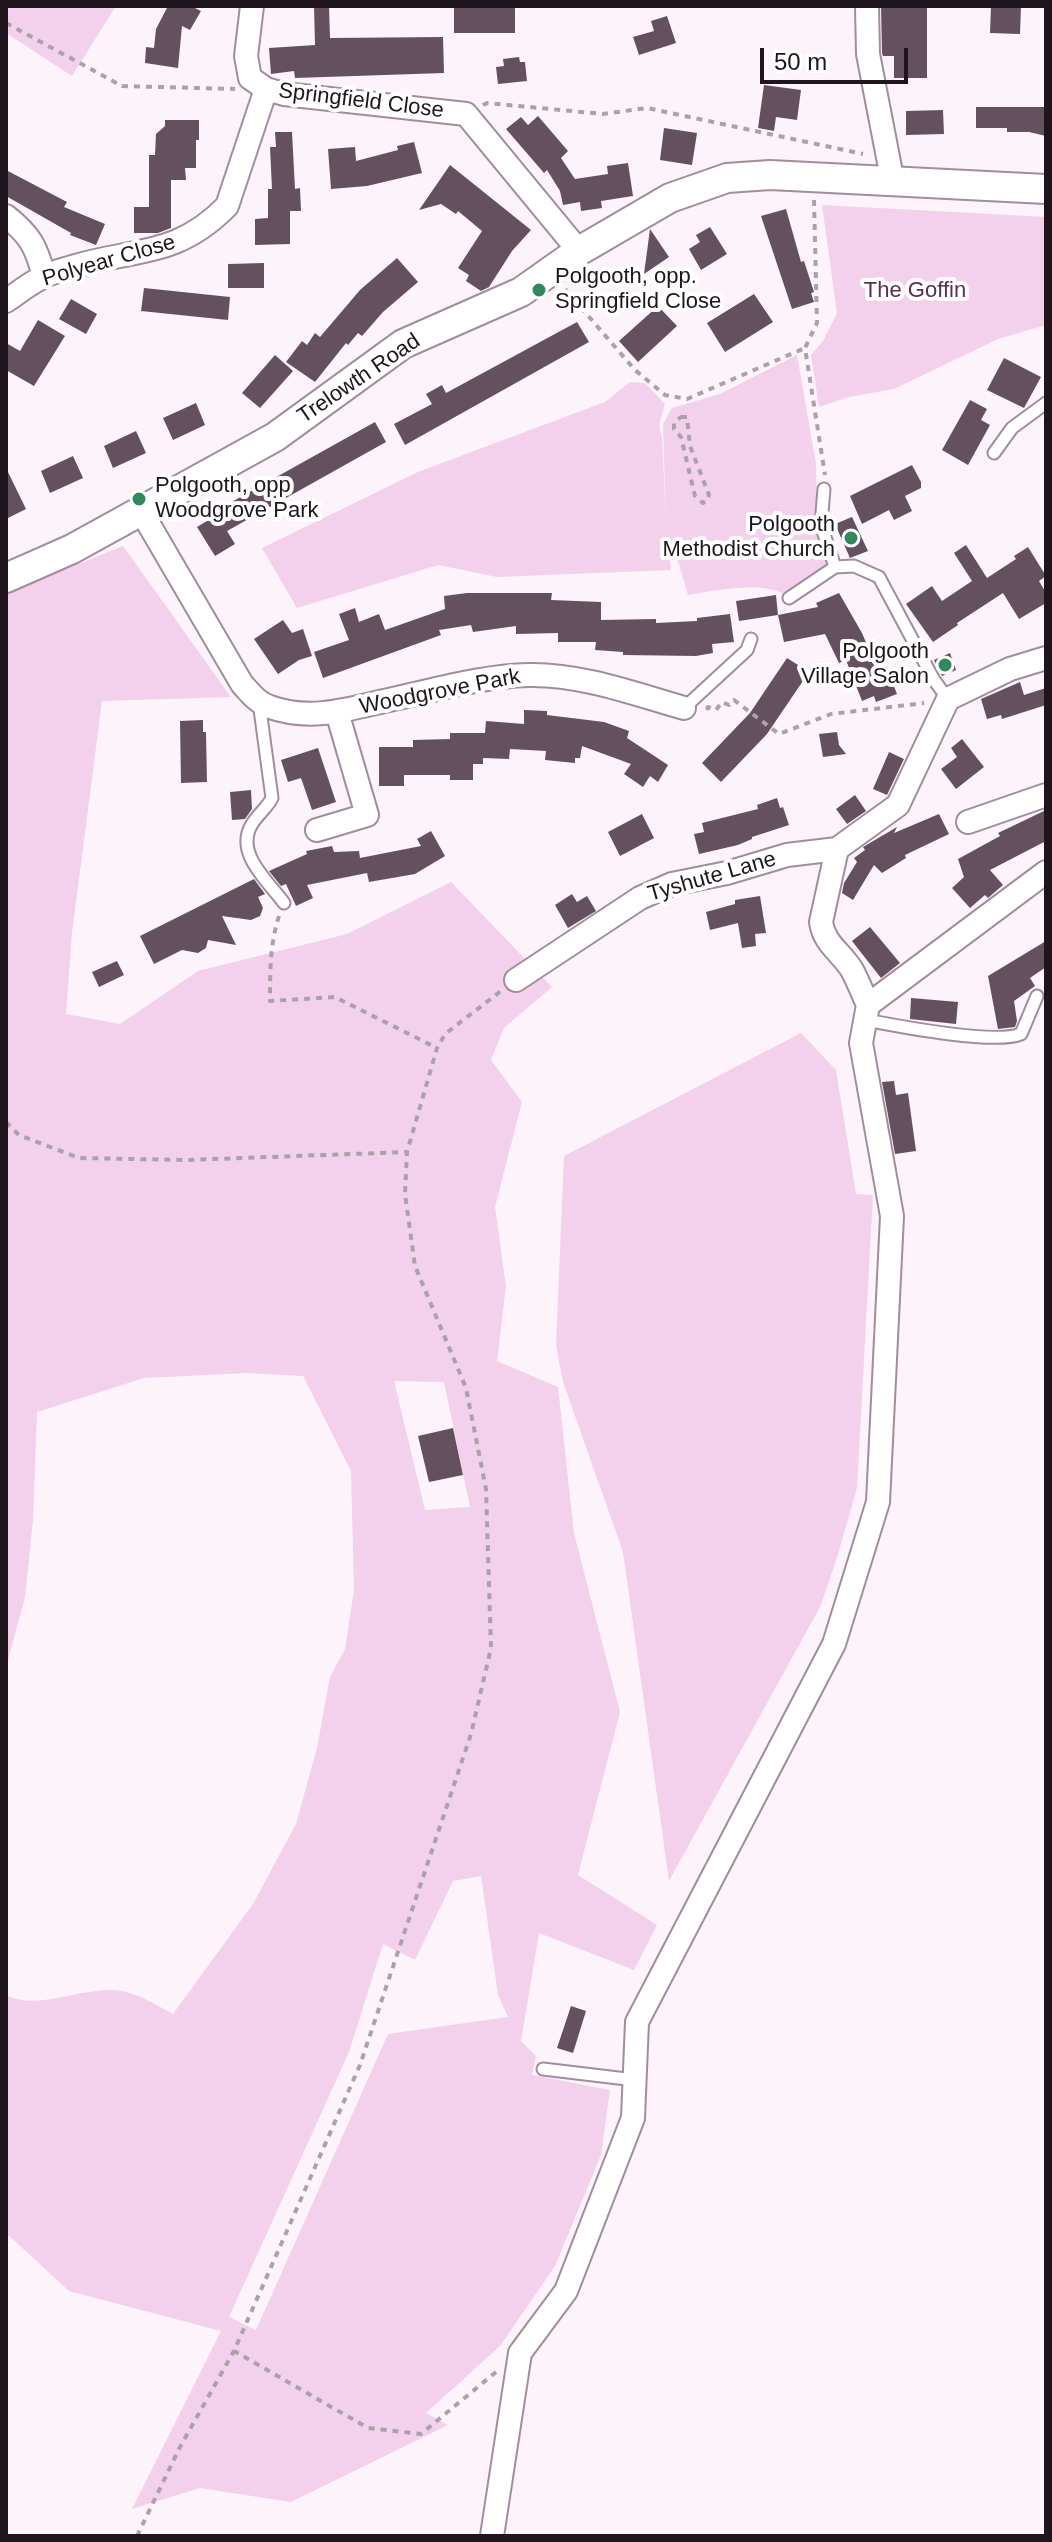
<!DOCTYPE html>
<style>
body{margin:0}
#map{position:relative;width:1052px;height:2542px;overflow:hidden;background:#fdf3fa;font-family:Arial,sans-serif}
canvas{display:block}
.frame{position:absolute;inset:0;border:8px solid #1f161d;pointer-events:none}
.scale{position:absolute;left:760px;top:48px;width:148px;height:36px;box-sizing:border-box;border:4px solid #1f161d;border-top:0;padding-left:10px;font-size:24px;line-height:28px;white-space:nowrap;color:#1f161d;-webkit-text-stroke:6px #fff;paint-order:stroke}
</style>
<div id="map">
<canvas width="1052" height="2542"></canvas>
<div class="frame"></div>
<div class="scale">50 m</div>
</div>
<script>
const g = document.querySelector('canvas').getContext('2d');
g.lineJoin = 'round';
function fillPath(path, color) { g.fillStyle = color; g.fill(path, 'evenodd'); }
function strokePath(path, color, width, dash) { g.strokeStyle = color; g.lineWidth = width; g.lineCap = dash ? 'butt' : 'round'; g.setLineDash(dash || []); g.stroke(path); }
function write(font, color, halo, rows, align = 'center') {
  g.font = font + ' Arial,sans-serif'; g.lineWidth = 8; g.setLineDash([]); g.textBaseline = 'middle'; g.strokeStyle = halo; g.fillStyle = color; for (const [text, x, y, turn = 0] of rows) {
    g.save(); g.translate(x, y); g.rotate((+turn || 0) * Math.PI / 180); g.textAlign = isNaN(turn) ? turn : align; if (halo) g.strokeText(text, 0, 0); g.fillText(text, 0, 0); g.restore();
  }
}
const green = new Path2D(`
 M6,6h110l-44,70 -66,-43z
 M822,205l224,12v108l-48,14 -104,50 -45,8 -30,10 -8,-52 12,-14 14,-28z
 M797,355l19,109 1,63 13,38 -43,31c-22,-16 -74,-5 -99,-1l-13,-44 -7,-8 3,27 -174,7 -59,-12 -141,43 -35,-60 156,-76 187,-70 25,-20 15,1 20,21 -6,21 3,14 4,79 -3,-94 9,-16 48,-14z
 M123,546l108,151 -129,4 -30,232 -6,81 54,10 78,-53 149,-37 104,-52 101,105 -48,41 -13,32 31,42 -27,105 11,79 -9,75 61,26 16,146 46,179 -42,163 79,50 -23,45 -95,-37 -18,108 15,15 -4,19 78,15 -9,65 -46,111 -55,80 -74,67 22,12 -157,77 -91,-14 -68,21 89,-178 -152,-40 -63,-58v-238c34,17 78,-10 116,-4 17,3 36,15 51,23l80,-110 43,-80 21,-76 13,-71 15,-28 9,-59 -3,-119 -48,-95 -56,-3 -103,5 -107,34 -4,108 -8,77 -19,71v-1075zM394,1381l50,1 26,125 -45,3zM481,1876l17,119 10,22 -120,17 -132,296 -27,-13 120,-265 34,-108 32,16 38,-79z
 M801,1033l35,37 20,124 17,1 -16,293 -21,73 -16,46 -151,274 -46,-329 -60,-170 -7,-37 8,-189z`);
const building = new Path2D(`
 M168,6h23l10,5 -11,19 -8,-4 -4,42 -33,-5 1,-16 8,1 2,-19z
 M314,6h15l1,32 113,-1 1,36 -149,5 -1,-7 -23,3 -2,-26 46,-3z
 M881,6h46v72h-33v-22h-11l-1,-3z
 M991,6h30l-1,28 -30,-1z
 M515,7v26h-61v-25z
 M667,16l9,27 -37,12 -6,-18 21,-6 -3,-10z
 M519,57l1,5h5l2,19 -29,3 -2,-17 8,-1 -1,-7z
 M764,85l37,5 -4,30 -21,-3 -2,14 -16,-3z
 M976,107h70v29l-17,-4h-22v-4h-31z
 M943,110l1,24 -38,1v-24z
 M538,116l30,35 -7,7 14,21 33,-5 -1,-8 21,-3 5,33 -32,5 1,7 -21,3 -1,-9 -17,3 -3,-14 -13,-21 -3,3 -38,-44 15,-12 7,8z
 M165,120h34v20h-3v28h-11l1,12h-15v48l-13,5h-24v-26h15v-52h6l1,-21 9,-8z
 M664,128l33,5 -5,32 -32,-5z
 M275,132h17l3,57 5,-1 1,23h-11v33l-35,1v-26l13,-1v-29h4l-2,-42h6z
 M414,142l8,31 -55,13 -36,3 -3,-40 27,-2 1,14 42,-11 -1,-4z
 M450,165l81,65 -19,21 -23,36 -8,4 -15,-10 3,-6 -11,-7 24,-37 -24,-20 -2,3 -15,-10 -22,6z
 M6,170l61,32 -3,5 41,17 -9,21 -26,-10 1,-2 -65,-37z
 M786,209l15,53 3,-1 10,31 -3,1 3,9 -22,7 -31,-93z
 M710,227l17,27 -26,16 -12,-21 11,-7 -4,-7z
 M650,229l19,28 -25,17z
 M397,258l21,24 -35,30 -21,24 -4,-3 -10,12 -2,-2 -31,39 -29,-20 16,-21 5,4 8,-12 5,4 40,-47z
 M264,263v25h-36v-24z
 M144,288l86,9 -2,23 -87,-9z
 M754,294l19,28 -48,30 -18,-29z
 M71,299l26,15 -11,20 -27,-15z
 M658,306l19,20 -39,36 -19,-21z
 M38,320l27,16 -31,50 -28,-16v-27l14,8z
 M577,322l12,20 -184,103 -11,-21 38,-20 -6,-10 16,-9 4,8z
 M275,355l18,16 -33,37 -18,-15z
 M1004,358l37,19 -17,31 -37,-18z
 M970,400l17,9 -6,11 9,5 -22,40 -26,-15z
 M196,403l9,22 -32,15 -10,-22z
 M375,422l11,20 -159,89 8,13 -20,12 -18,-29 33,-20 -2,-3z
 M136,431l10,22 -33,15 -9,-22z
 M73,456l10,22 -33,15 -9,-22z
 M912,465l9,17v6l-16,8 7,15 -18,9 -5,-10 -27,14 -12,-28z
 M6,468l20,41 -20,10z
 M852,517l16,34 -18,7 -15,-34z
 M966,545l21,33 29,-19 -2,-3 14,-9 18,29 -7,5 7,12v10l-27,16 -16,-26 -46,30 1,2 -25,17 -27,-38 26,-18 10,15 30,-20 -18,-28z
 M467,593h85l-1,7 50,2v18l55,-1v4l41,-2v-3l33,-4 4,28 -22,2 1,9 -17,3 -73,-1v-3l-28,-2 1,-8h-38v-9l-42,1v-8l-43,6 -2,-7 -32,5 2,5 -118,43 -9,-26 35,-12 -10,-26 16,-6 4,14 20,-8 6,16 60,-21 -1,-13z
 M839,593l23,40 14,33 9,-3 12,31 -21,8 -2,-6 -12,5 -16,-41 -7,3 -14,-29 -41,8 -6,-27 40,-8 -2,-4z
 M776,595l2,20 -39,6 -3,-20z
 M283,620l9,13 11,-4 9,27 -13,4 -21,14 -24,-35z
 M950,653l6,17 -14,6 -8,-16z
 M787,658l22,14 -42,62 -46,48 -19,-19 48,-50z
 M1020,682l4,13 22,-7v17l-44,14 -1,-4 -14,4 -6,-20z
 M524,710l23,1v4l57,7 25,9 -2,7 41,27 -10,17 -8,-6 -7,11 -19,-13 7,-10 -49,-18 -2,12h-5v5l-30,-3 1,-9 -36,-2 -1,10 -26,-1v6h-10v16h-23v-5h-46v11h-25v-39h34v-7l37,-1v-6h35l1,-12 38,3z
 M203,720v12h3l1,50 -26,1 -1,-62z
 M837,732l2,13 7,9 -23,3 -4,-23z
 M962,739l22,28 -28,22 -15,-20 16,-12 -6,-9z
 M318,748l18,54 -24,8 -11,-32 -13,4 -7,-22z
 M889,752l15,7 -17,36 -14,-6z
 M251,790l1,19 -7,10 -13,1 -2,-28z
 M855,795l11,16 -19,13 -11,-15z
 M777,798l3,10 3,-1 6,18 -37,12v2l-14,6 -39,9 -5,-20 10,-2 -2,-9 56,-14 -1,-4z
 M1046,810v31l-56,29 13,15 -15,13 -3,-3 -15,13 -18,-20 12,-11 -6,-18 42,-23 -2,-3z
 M642,814l12,24 -34,18 -12,-24z
 M939,814l10,20 -44,21 1,3 -24,15 -8,-8 -21,35 -11,-7 2,-10 13,-21 -3,-4 11,-8 -2,-3 34,-20 -3,6z
 M431,831l14,25 -30,18 -46,8 -2,-9 -60,12 6,13 -17,8 -10,-22 -5,2 -12,-15 38,-17 -1,-3 26,-5 2,6 25,-1 1,7 61,-12 -4,-7z
 M254,879l11,15 -7,3 5,11 -3,8 -9,4 -29,-4 14,29 -28,-5 -2,8 -8,5 -16,-3 -28,14 -14,-28z
 M572,894l5,8 10,-6 9,15 -28,17 -13,-23z
 M760,896l6,37 -11,1 1,12 -14,2 -4,-25 -28,7 -4,-18 29,-8v-4z
 M870,927l30,36 -19,15 -29,-37z
 M1046,941v26l-16,11 5,8 -21,15 3,20 -2,6 -17,2 -10,-53z
 M117,961l7,14 -25,12 -7,-15z
 M911,998l47,4 -2,22 -46,-5z
 M894,1081l2,14 12,-2 8,58 -21,3 -13,-72z
 M453,1428l10,47 -34,7 -11,-46z
 M571,2006l15,5 -13,42 -16,-5z`);
const path = new Path2D(`
 M6,23l116,63 113,3
 M483,105l4,-2 116,11 44,-6 216,46
 M814,200l3,123 -12,25 20,127
 M565,289l70,81 30,25 22,4 118,-51
 M681,417h6l3,29 19,49 -2,6 -4,2 -8,-7 -14,-59 -7,-8v-6z
 M707,710l1,-3 8,3 6,-8 7,3 5,-5 45,34 52,-20 93,-11
 M279,916c-9,28 -9,56 -9,85l65,-4 102,51
 M6,1122l13,13 60,23 108,2 220,-8
 M496,2372l-75,62 -53,-6 -134,-77 126,-286 111,-331 20,-86 -5,-159 -20,-101 -51,-122 -10,-72 2,-42 30,-104 8,-14 56,-43
 M137,2536l43,-89 54,-96`);
const service = new Path2D(`
 M994,453l18,-25 34,-25
 M824,489l-3,36 14,42
 M835,567l19,-1 25,11 55,103 14,19
 M789,598l46,-31
 M259,702l13,96c-5,10 -14,16 -20,26 -18,29 16,57 32,79
 M684,708l63,-58 4,-11
 M866,1020c32,6 128,25 155,14l16,-38
 M543,2069l92,11`);
const minor = new Path2D(`
 M252,6l-6,50 4,22 16,11 18,5 182,20 113,137
 M867,6l1,48 25,129
 M6,216c24,19 30,30 38,60
 M6,301c12,-8 24,-18 37,-24 9,-5 20,-7 29,-10 62,-19 104,-9 155,-61l39,-117
 M141,511l101,173c9,10 16,19 28,23 39,14 76,3 114,-6 48,-10 96,-25 145,-26 52,-1 106,19 155,33
 M968,822l78,-27
 M317,830l50,-15 -30,-103
 M516,980l124,-82 32,-14 55,-11 60,-18 50,-6
 M868,1005c-5,-11 -10,-24 -16,-35 -11,-18 -28,-26 -31,-48l16,-73 61,-44 50,-106 62,-30 36,-11
 M492,2536l28,-183 46,-62 67,-173 4,-96 197,-378 44,-142 14,-286 -31,-173 7,-38 178,-133`);
const tertiary = new Path2D(`
 M6,578l66,-29 203,-112 128,-93 118,-52 58,-41 91,-53 57,-20 43,-3 276,14`);
const markers = [
 [539,290,8,"#30885c"],
 [139,499,8,"#30885c"],
 [851,538,8,"#30885c"],
 [945,665,8,"#30885c"]
];
const streetNames = [
 ["Springfield Close",361,101,7],
 ["Polyear Close",109,261,-16],
 ["Trelowth Road",359,379,-34],
 ["Woodgrove Park",440,692,-11],
 ["Tyshute Lane",712,877,-16]
];
const poiNames = [
 ["Polgooth, opp.",555,277],
 ["Springfield Close",555,302],
 ["Polgooth, opp",155,486],
 ["Woodgrove Park",155,511],
 ["Polgooth",835,525,"right"],
 ["Methodist Church",835,550,"right"],
 ["Polgooth",929,652,"right"],
 ["Village Salon",929,677,"right"]
];
const parkNames = [
 ["The Goffin",915,291]
];
fillPath(green, '#f3d0eb');
fillPath(building, '#655060');
strokePath(service, '#a28c9d', 15);
strokePath(minor, '#a28c9d', 26);
strokePath(tertiary, '#a28c9d', 32);
strokePath(path, '#aba2a9', 4, [6, 6]);
strokePath(service, '#fff', 11);
strokePath(minor, '#fff', 22);
strokePath(tertiary, '#fff', 28);
for (const [x, y, r, color] of markers) { const dot = new Path2D(); dot.arc(x, y, r, 0, 2 * Math.PI); g.fillStyle = color; g.fill(dot); strokePath(dot, '#fff', 3); }
write('22px', '#1f161d', '#fff', streetNames);
write('22px', '#1f161d', '#fff', poiNames, 'left');
write('22px', '#5a2d53', '#fff', parkNames);
</script>
